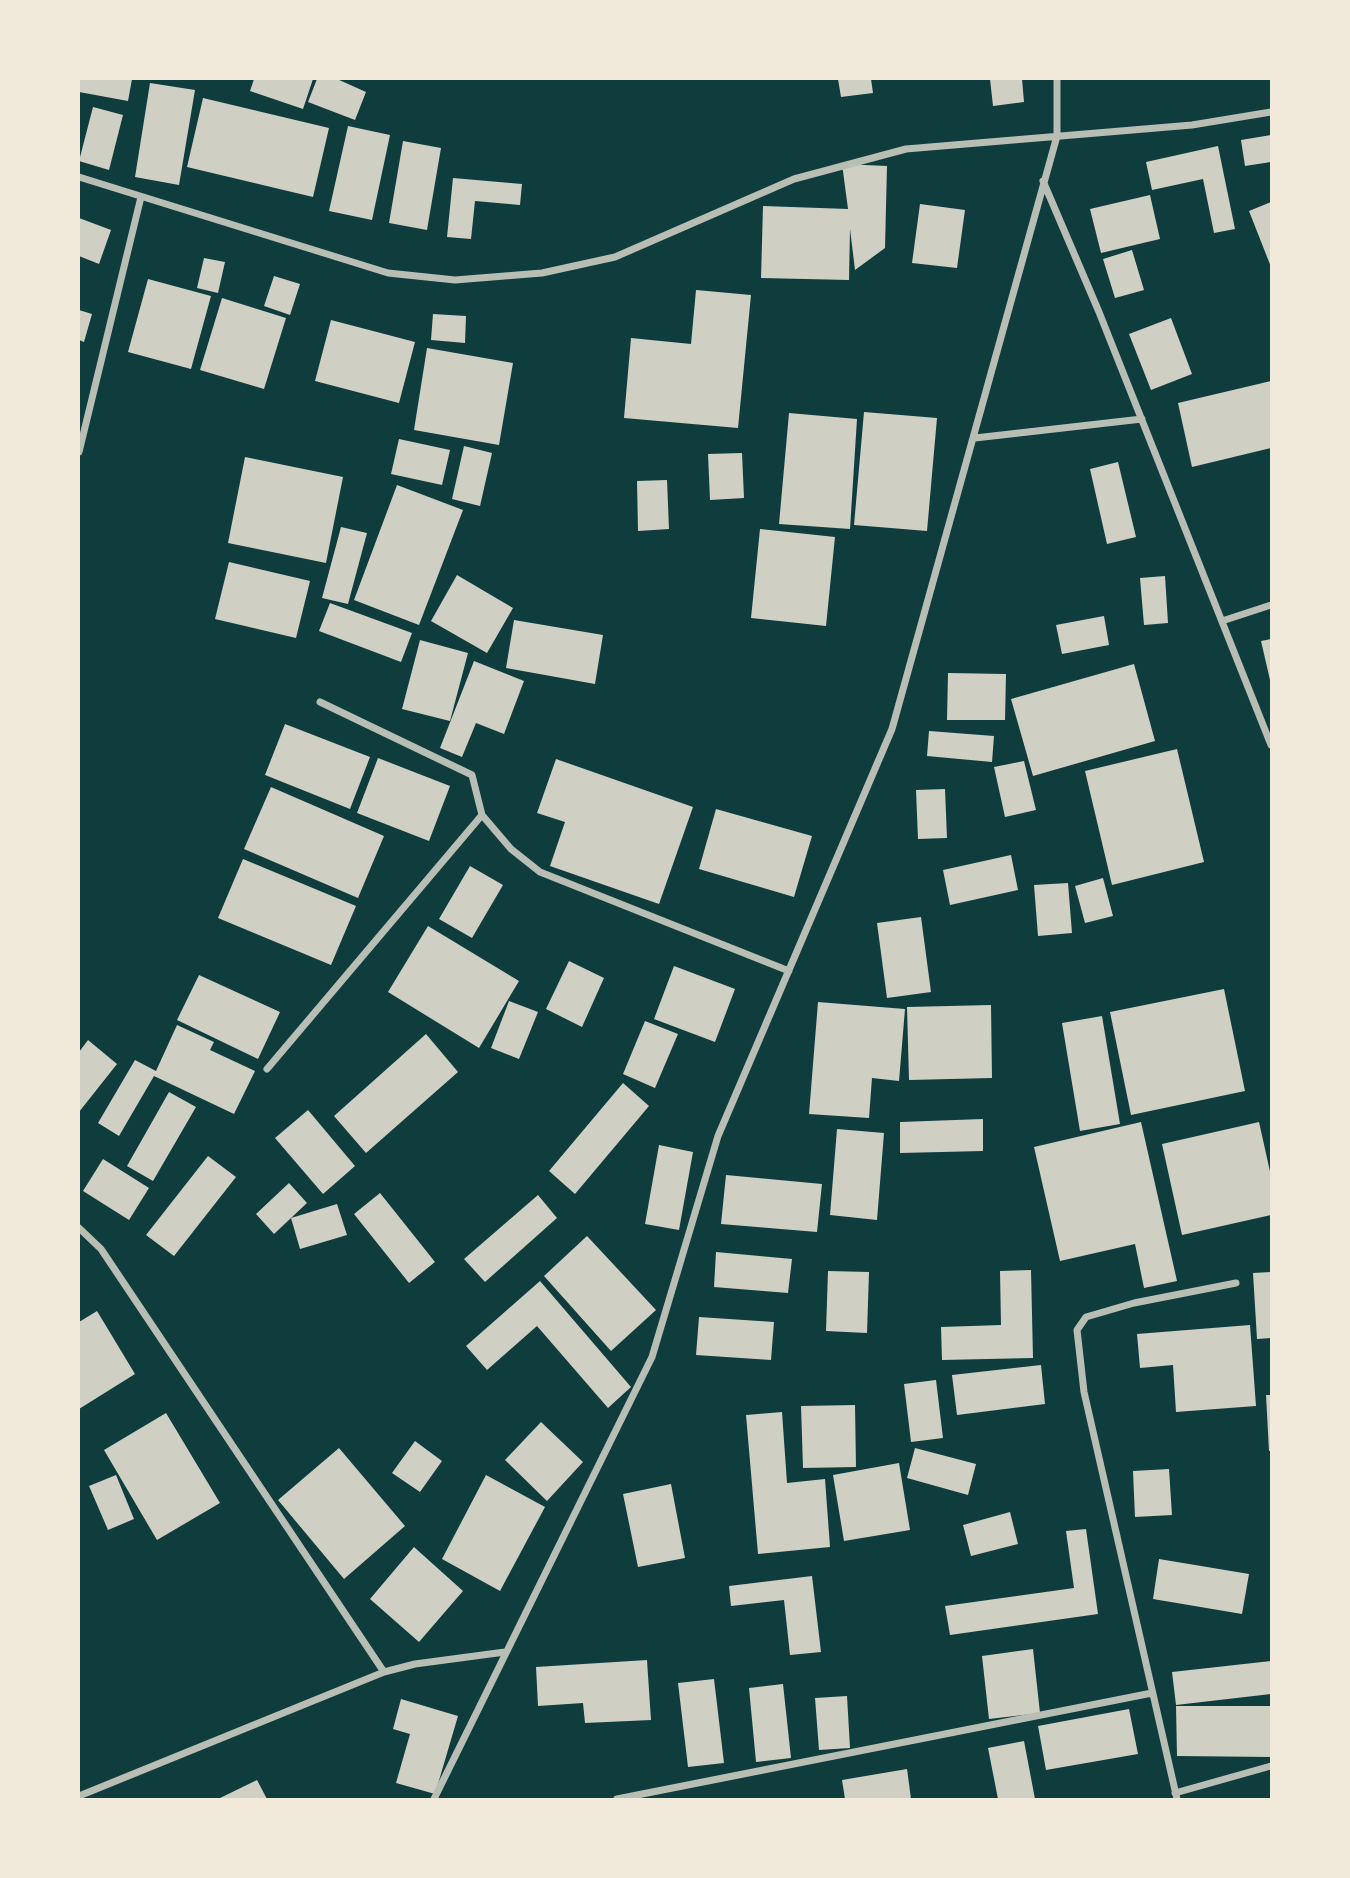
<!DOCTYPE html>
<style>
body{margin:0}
#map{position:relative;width:1350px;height:1878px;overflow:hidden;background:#0f3d3e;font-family:Lato,sans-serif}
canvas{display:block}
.frame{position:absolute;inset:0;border:80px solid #f1e9da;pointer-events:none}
</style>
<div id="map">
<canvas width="1350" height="1878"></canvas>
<div class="frame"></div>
</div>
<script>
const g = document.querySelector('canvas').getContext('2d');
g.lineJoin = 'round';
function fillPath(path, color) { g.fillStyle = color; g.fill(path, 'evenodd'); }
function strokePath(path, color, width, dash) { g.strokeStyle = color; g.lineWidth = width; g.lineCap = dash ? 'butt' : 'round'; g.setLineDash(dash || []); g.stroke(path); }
const building = new Path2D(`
 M79,79h53l-4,22 -49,-9z
 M254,79h59l-10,30 -53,-18z
 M317,79h20l29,13 -11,28 -47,-18z
 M838,79h33l2,14 -32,4z
 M990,79h32l2,23 -31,4z
 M150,83l45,7 -16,95 -44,-8z
 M203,98l126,30 -16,69 -126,-30z
 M93,107l30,8 -14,55 -30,-9z
 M348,126l42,9 -18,85 -43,-9z
 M1271,135v27l-26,4 -4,-26z
 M403,141l38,7 -14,82 -38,-7z
 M1218,146l17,83 -21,4 -11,-54 -51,11 -6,-28z
 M842,164l45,2 -2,82 -30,22 -5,-41 -1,51 -88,-2 2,-72 85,3z
 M453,178l69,6 -2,21 -45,-4 -4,38 -24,-2z
 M1150,195l10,44 -59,14 -11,-44z
 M1271,202v65l-22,-56z
 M920,204l45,6 -8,58 -45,-5z
 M79,218l32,12 -12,34 -20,-8z
 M1132,250l12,40 -29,8 -12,-39z
 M204,258l21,4 -7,31 -21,-5z
 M274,276l26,8 -10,31 -26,-9z
 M148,279l63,17 -20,73 -63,-17z
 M696,290l55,5 -13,133 -114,-10 7,-80 60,6z
 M222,298l64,20 -22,71 -64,-19z
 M79,310l13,4 -8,28 -5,-2z
 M433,314l33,2 -1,27 -34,-3z
 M1171,318l21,56 -41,16 -22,-56z
 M331,320l84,22 -16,61 -84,-22z
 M427,348l86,15 -14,82 -85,-15z
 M1271,381v67l-79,19 -14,-64z
 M864,412l73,6 -10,113 -73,-6z
 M789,413l68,6 -7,110 -71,-5z
 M399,439l51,11 -8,35 -51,-11z
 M464,446l28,7 -12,53 -28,-7z
 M742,453l2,45 -34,2 -2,-46z
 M245,457l98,20 -17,86 -98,-20z
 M1118,462l18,75 -29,7 -17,-75z
 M667,480l2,49 -31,2 -1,-50z
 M397,485l66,25 -44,115 -65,-25z
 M341,527l26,6 -19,71 -26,-6z
 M760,529l75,8 -9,89 -75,-8z
 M229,562l81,19 -14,57 -81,-19z
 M457,575l56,33 -26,45 -56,-32z
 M1165,576l3,47 -24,2 -4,-47z
 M330,603l82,30 -11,29 -82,-31z
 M1104,616l5,29 -47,9 -6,-29z
 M514,620l89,15 -8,49 -89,-16z
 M1271,639v41h-1l-9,-39z
 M420,640l48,13 -18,68 -48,-12z
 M474,661l50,20 -20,53 -28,-11 -14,34 -22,-9z
 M1134,664l21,77 -122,35 -22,-77z
 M948,673l58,1 -1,46h-58z
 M285,724l85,33 -20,52 -85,-34z
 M929,731l65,5 -2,26 -65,-6z
 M1177,749l27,113 -92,23 -27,-114z
 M378,758l72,28 -21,55 -72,-28z
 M556,759l137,48 -34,97 -109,-38 15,-44 -28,-9z
 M1024,761l12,49 -31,7 -11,-50z
 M271,787l113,49 -26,62 -114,-49z
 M945,789l2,49 -29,1 -2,-49z
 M716,809l96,27 -18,61 -95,-28z
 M1011,855l7,35 -68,15 -7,-35z
 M243,859l113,47 -25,59 -113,-47z
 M470,866l33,19 -31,53 -33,-19z
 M1103,878l10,38 -28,7 -10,-37z
 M1068,883l4,50 -34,3 -4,-51z
 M921,917l10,75 -44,6 -10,-75z
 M428,926l91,55 -40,67 -91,-56z
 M569,961l35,17 -22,49 -36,-18z
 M674,966l61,23 -20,53 -61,-23z
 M199,975l81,37 -22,47 -81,-39z
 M1224,989l21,102 -114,24 -21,-103z
 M509,1001l29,11 -19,47 -28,-11z
 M818,1002l87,7 -6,72 -27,-3 -3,40 -60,-4z
 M991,1005l1,73 -83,2 -2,-73z
 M1102,1016l18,108 -40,7 -18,-108z
 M645,1021l33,13 -23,54 -32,-14z
 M177,1025l37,17 -4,8 45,21 -21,43 -80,-38 -35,60 -21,-13 37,-63 21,11z
 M426,1034l32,38 -92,81 -32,-37z
 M88,1040l29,24 -38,48v-60z
 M623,1083l26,23 -74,88 -26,-23z
 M169,1092l27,15 -43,74 -26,-15z
 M308,1110l47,56 -32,28 -48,-56z
 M983,1119v32l-83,2v-31z
 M1141,1122l36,159 -33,7 -9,-44 -75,17 -26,-114z
 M1259,1122l12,54v39l-89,20 -20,-91z
 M837,1129l47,4 -7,87 -47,-5z
 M659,1145l34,7 -14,78 -34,-6z
 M208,1156l28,21 -62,79 -28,-21z
 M103,1159l46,29 -20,32 -46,-29z
 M726,1175l96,9 -5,48 -96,-8z
 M289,1183l18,20 -16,15 46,-14 10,31 -47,14 -9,-31 -17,16 -18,-20z
 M380,1193l55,69 -26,21 -55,-69z
 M538,1195l19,23 -72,64 -21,-23z
 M587,1236l69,74 -45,41 -67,-75z
 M716,1252l76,7 -4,34 -74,-6z
 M1031,1270l2,88 -91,2 -1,-33 60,-2 -1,-54z
 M828,1271l41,1 -2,61 -41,-2z
 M1271,1272v66l-14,1 -4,-66z
 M540,1281l91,106 -23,21 -71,-82 -50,44 -21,-24z
 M97,1311l38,63 -56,35v-87z
 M699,1317l75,5 -3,38 -75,-5z
 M1250,1325l6,81 -80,6 -3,-47 -33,3 -3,-34z
 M1041,1365l4,39 -88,11 -5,-40z
 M936,1380l7,58 -32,4 -7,-58z
 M1266,1395h5v56h-2z
 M855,1405l1,62 -53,1 -2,-62z
 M782,1412l5,71 38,-4 5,68 -72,7 -12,-139z
 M166,1413l54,90 -63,37 -53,-90z
 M541,1422l42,40 -36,39 -42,-41z
 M415,1441l27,20 -22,31 -28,-19z
 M339,1448l66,78 -61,53 -66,-79z
 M915,1448l61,16 -8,31 -61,-17z
 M899,1463l11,67 -66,11 -11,-66z
 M1169,1469l3,46 -37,2 -2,-46z
 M116,1475l18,44 -26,11 -19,-44z
 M486,1475l59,32 -45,84 -58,-32z
 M671,1484l14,74 -47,9 -15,-73z
 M1010,1512l8,32 -47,12 -8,-31z
 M1086,1529l12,85 -148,21 -5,-29 129,-18 -8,-57z
 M414,1547l49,44 -44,51 -49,-43z
 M1159,1559l90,15 -7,40 -89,-15z
 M812,1576l9,76 -31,3 -6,-55 -53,6 -2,-20z
 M1033,1649l7,64 -51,6 -7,-63z
 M647,1660l4,60 -66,3 -2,-20 -45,3 -2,-39z
 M1271,1661v33l-95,11 -4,-33z
 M714,1679l10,84 -36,4 -10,-84z
 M783,1684l8,74 -35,4 -7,-74z
 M847,1696l3,52 -31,2 -4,-52z
 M401,1699l57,17 -23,78 -39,-11 14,-49 -17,-5z
 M1176,1706h95v51l-94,-1z
 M1129,1709l9,45 -92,16 -8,-44z
 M1024,1741l11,58h-37l-10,-51z
 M907,1769l4,30h-66l-3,-19z
 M257,1780l10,19h-49z`);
const minor = new Path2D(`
 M79,177l309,96 67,7 87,-7 73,-16 179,-78 112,-30 286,-24 79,-13
 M1043,181l56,131 172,433
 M975,438l167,-19
 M79,452l62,-255
 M1222,621l49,-16
 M320,702l152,73 10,40 29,34 29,23 249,99
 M267,1069l215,-254
 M79,1228l22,21 283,423
 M1175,1793l96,-27
 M79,1796l305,-124 31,-8 90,-12
 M434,1799l218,-442 66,-221 174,-407 165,-593v-57
 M617,1799l535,-106
 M1177,1799l-93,-407 -7,-62 9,-13 48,-14 102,-20`);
fillPath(building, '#cfcfc3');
strokePath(minor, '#b8beb3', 7);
</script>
